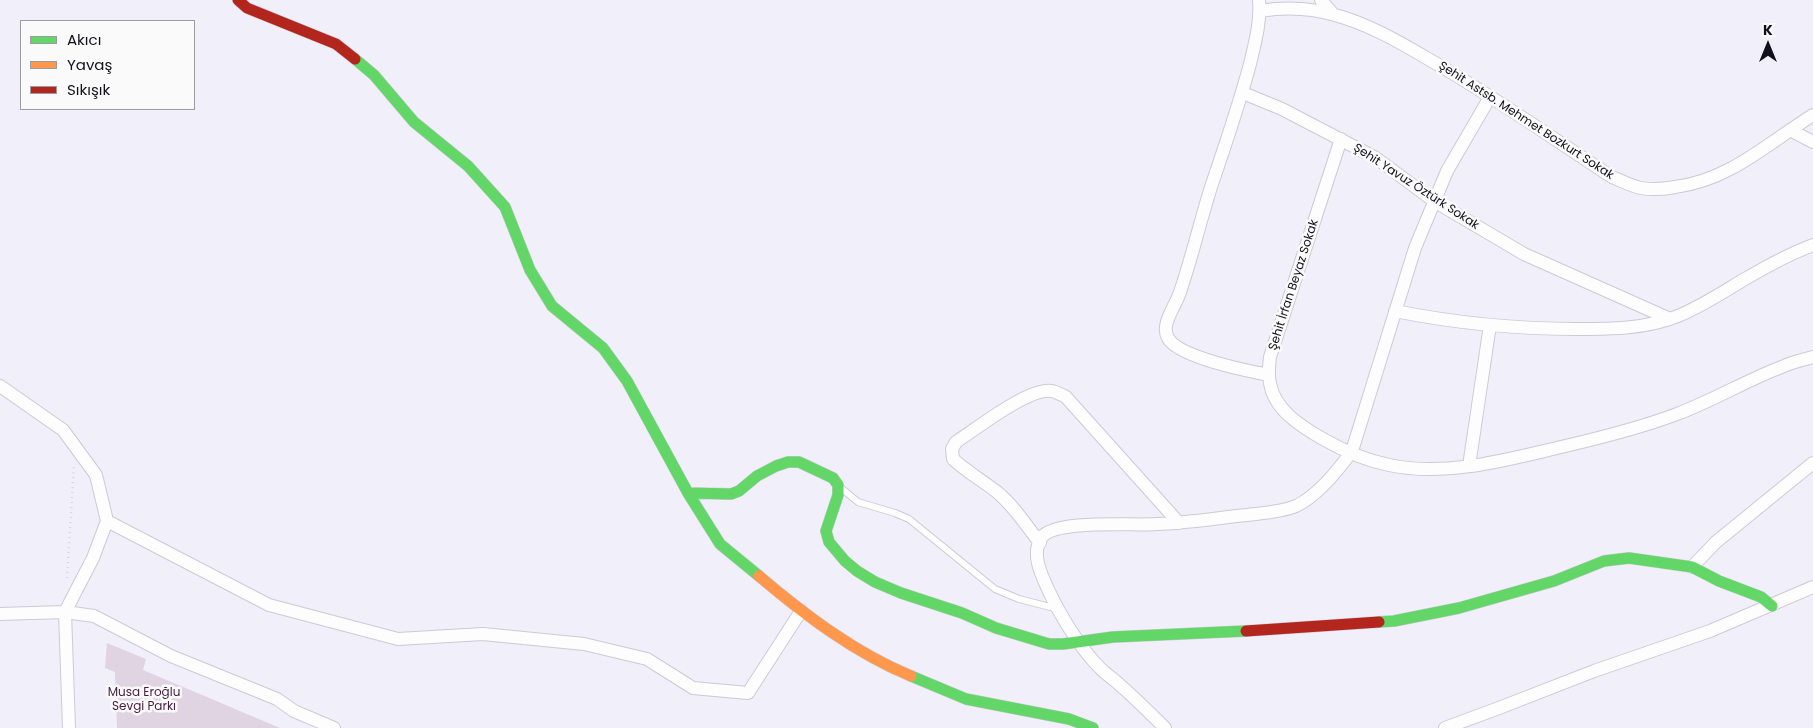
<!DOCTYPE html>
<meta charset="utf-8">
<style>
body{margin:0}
#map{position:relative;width:1813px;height:728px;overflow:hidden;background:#f0effa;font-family:Poppins,sans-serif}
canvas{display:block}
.legend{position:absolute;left:20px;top:20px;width:175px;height:90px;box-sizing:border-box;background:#fafafa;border:1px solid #9d9ca1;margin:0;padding:6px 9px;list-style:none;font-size:15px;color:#12101c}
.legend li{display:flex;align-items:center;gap:10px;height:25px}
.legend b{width:25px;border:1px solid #9d9ca1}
.north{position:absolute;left:1743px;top:20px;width:50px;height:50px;-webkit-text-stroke:4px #fafafa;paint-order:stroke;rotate:0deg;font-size:14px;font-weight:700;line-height:20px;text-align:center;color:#12101c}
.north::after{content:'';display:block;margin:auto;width:18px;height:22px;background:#12101c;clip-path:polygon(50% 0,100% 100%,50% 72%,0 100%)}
</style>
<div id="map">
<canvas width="1813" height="728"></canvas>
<ul class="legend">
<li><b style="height:6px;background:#63d668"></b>Akıcı</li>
<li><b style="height:6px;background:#ff974d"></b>Yavaş</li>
<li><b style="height:6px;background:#b3261e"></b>Sıkışık</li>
</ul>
<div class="north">K</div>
</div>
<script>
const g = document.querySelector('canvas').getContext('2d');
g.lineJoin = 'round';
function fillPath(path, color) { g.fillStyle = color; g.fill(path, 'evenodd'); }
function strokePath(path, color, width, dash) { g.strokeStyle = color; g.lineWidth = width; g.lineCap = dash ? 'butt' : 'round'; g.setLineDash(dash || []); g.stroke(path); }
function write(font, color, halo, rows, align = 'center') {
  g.font = font + ' Poppins,sans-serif'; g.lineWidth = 5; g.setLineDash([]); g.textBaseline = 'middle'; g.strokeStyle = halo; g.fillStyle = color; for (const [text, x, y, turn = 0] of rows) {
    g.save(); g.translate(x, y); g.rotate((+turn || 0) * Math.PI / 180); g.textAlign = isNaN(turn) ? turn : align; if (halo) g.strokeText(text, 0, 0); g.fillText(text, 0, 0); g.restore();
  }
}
const green = new Path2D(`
 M107,643l39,16 -3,11 137,58h-163l-2,-56 -10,-4z`);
const path = new Path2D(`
 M67,578l7,-112`);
const lane = new Path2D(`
 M841,488l17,14 37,11 14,6 86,70 24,10 39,10`);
const street = new Path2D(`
 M1259,0c2,21 -4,43 -9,64 -11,41 -25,82 -39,123 -11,35 -19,70 -31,105 -4,14 -20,32 -12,46 10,19 80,33 101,37
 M1321,0l12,14
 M1260,11c25,-4 51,-3 75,4 37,10 69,30 102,49 60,35 117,75 175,113 10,4 19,9 29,11 11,2 23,1 34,-1 55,-7 93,-44 138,-72
 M1243,93l39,16 94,49 58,43 90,53 146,65
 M1790,130l23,12
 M1341,139l-71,218c-1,8 -2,18 0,26 4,27 32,44 53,56 21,12 41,21 66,26 56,12 117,-5 172,-18 39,-9 79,-19 116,-33 37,-14 70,-34 107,-48 9,-4 19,-6 29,-9
 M1395,311c60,12 121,18 182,18 35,0 68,0 101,-13 24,-10 45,-24 67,-37 22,-13 44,-25 68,-34
 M0,386l63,44 33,45 11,46 -14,37 -28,54 29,4 77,40 106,43 17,12 40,17
 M1469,466l21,-141
 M107,521l162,84 129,34 85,-5 101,10 63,15 46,29 55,5 53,-82
 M1040,543c-14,-18 -26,-37 -43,-51 -14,-11 -30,-20 -44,-33l-1,-10 4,-7c20,-13 72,-54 95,-51 4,0 10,4 14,5l114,127
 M1692,567l24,-25 97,-79
 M0,614l65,-2 4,116
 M1165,728c-14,-14 -29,-29 -44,-42 -6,-6 -14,-11 -20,-17 -20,-19 -43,-57 -54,-82 -7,-15 -16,-35 -5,-50 14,-18 93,-11 115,-13 30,-1 60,-6 90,-9 16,-2 34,-3 49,-9 21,-10 43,-37 56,-55l63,-203 32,-77 43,-74
 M1445,728l54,-20 95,-37 116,-40 103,-44`);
const fast = new Path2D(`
 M355,59l19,16 40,47 54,44 37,41 25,63 22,36 51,42 24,33 61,112 32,51 39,32
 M688,493l43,1 8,-3 18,-15 19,-10 12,-4h11l34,16 5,7v10l-12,36 3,11 16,19 12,10 18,11 26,11 61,20 34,15 53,16h14l50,-7 133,-6
 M1379,622l15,-1 65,-13 95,-27 50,-20 25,-3 63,9 27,14 42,16 11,9
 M911,676l55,23 103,20 24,9`);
const slow = new Path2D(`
 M759,576c46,39 96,77 152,100`);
const jam = new Path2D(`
 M238,0l9,8 89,36 19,15
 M1246,631l133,-9`);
const streetNames = [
 ["Şehit Astsb. Mehmet Bozkurt Sokak",1526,121,33],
 ["Şehit Yavuz Öztürk Sokak",1416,187,33],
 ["Şehit İrfan Beyaz Sokak",1294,285,-72]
];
const parkNames = [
 ["Musa Eroğlu",144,693],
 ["Sevgi Parkı",144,707]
];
fillPath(green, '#e0d4e2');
strokePath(lane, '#cccad5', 8);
strokePath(street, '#cccad5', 14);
strokePath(fast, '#cccad5', 12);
strokePath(slow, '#cccad5', 12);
strokePath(jam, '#cccad5', 12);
strokePath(path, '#d9d8dc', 2.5, [1, 4]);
strokePath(lane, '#fdfdfe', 6);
strokePath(street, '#fdfdfe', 12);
strokePath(fast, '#63d668', 11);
strokePath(slow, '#ff974d', 11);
strokePath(jam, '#b3261e', 11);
write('12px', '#12101c', '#fafafa', streetNames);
write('12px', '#441d40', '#fafafa', parkNames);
</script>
